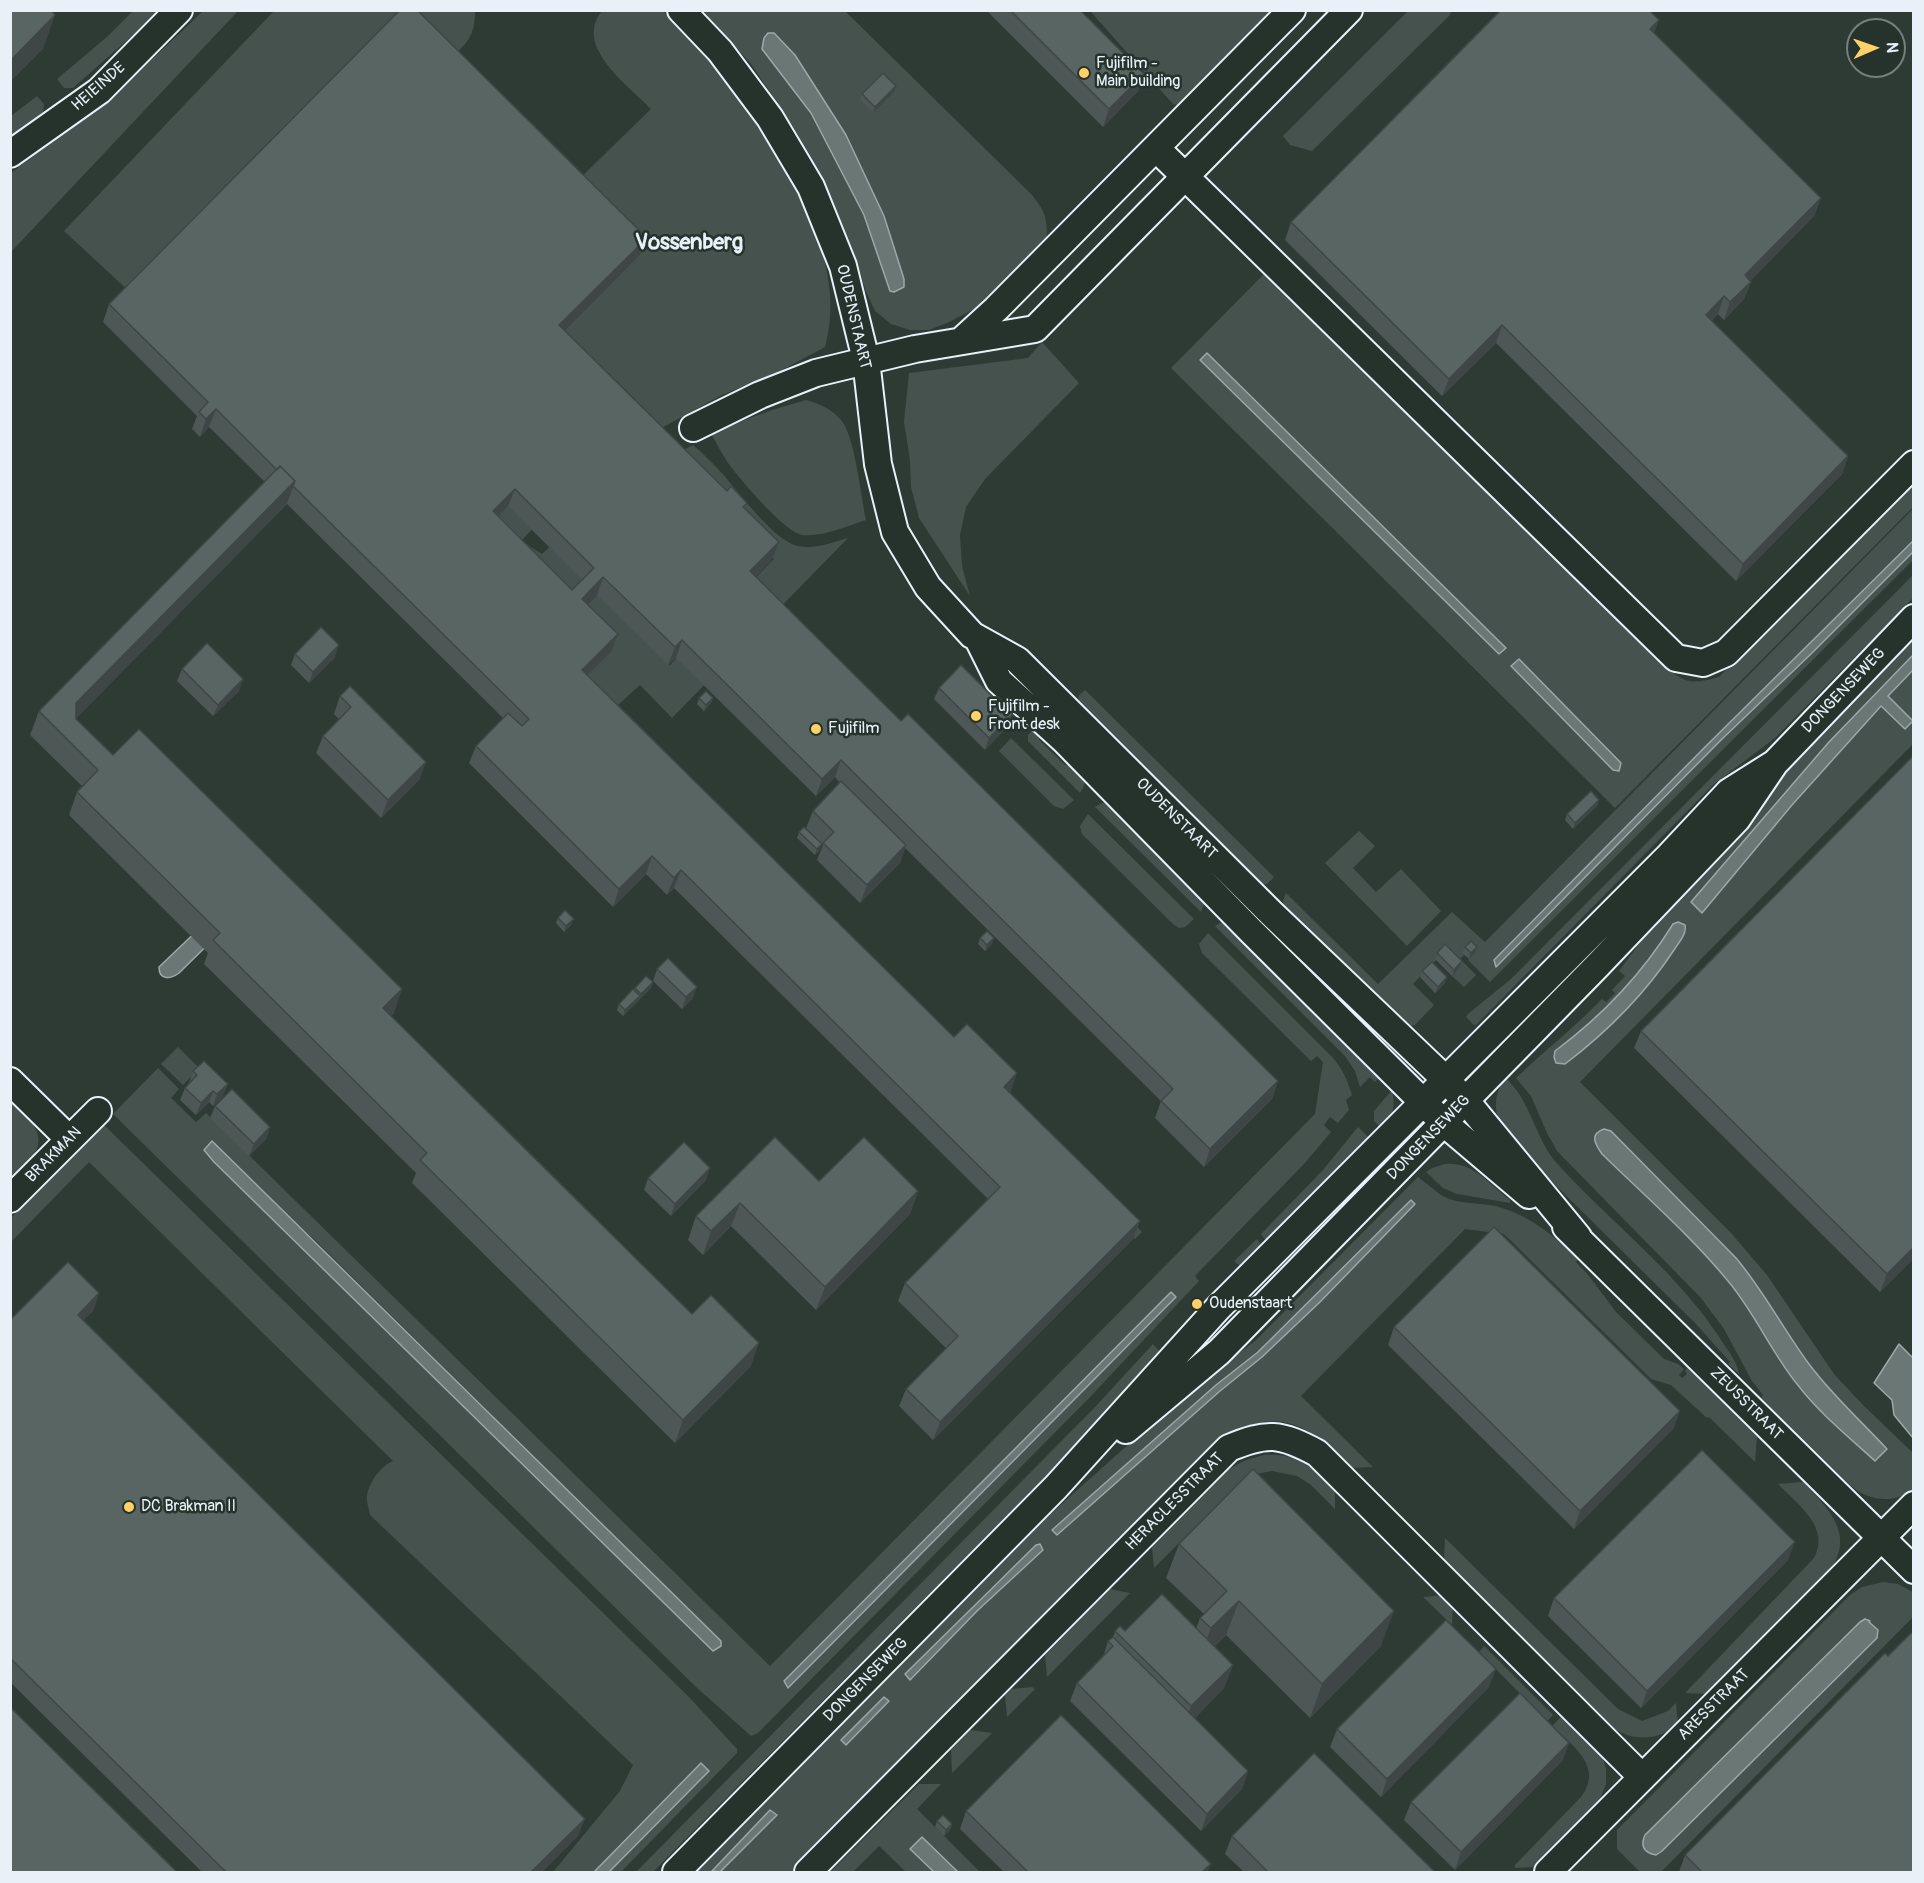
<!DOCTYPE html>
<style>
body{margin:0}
#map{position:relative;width:1924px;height:1883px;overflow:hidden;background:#2e3b35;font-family:Pangolin,sans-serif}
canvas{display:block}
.frame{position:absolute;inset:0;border:12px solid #e8f1f8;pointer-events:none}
.north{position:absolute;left:1846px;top:18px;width:60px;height:60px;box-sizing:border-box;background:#26332d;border:2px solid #747f7e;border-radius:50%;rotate:88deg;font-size:16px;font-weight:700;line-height:24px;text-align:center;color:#e8f1f8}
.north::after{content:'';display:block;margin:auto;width:21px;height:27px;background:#ffd166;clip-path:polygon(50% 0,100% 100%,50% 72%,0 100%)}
</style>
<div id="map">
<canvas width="1924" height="1883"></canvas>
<div class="frame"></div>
<div class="north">N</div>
</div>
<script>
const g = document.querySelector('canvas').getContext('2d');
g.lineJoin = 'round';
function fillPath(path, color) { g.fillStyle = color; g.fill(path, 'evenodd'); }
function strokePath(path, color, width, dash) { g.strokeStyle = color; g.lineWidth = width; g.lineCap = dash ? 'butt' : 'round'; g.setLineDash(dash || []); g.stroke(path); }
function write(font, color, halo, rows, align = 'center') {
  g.font = font + ' Pangolin,sans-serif'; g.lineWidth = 5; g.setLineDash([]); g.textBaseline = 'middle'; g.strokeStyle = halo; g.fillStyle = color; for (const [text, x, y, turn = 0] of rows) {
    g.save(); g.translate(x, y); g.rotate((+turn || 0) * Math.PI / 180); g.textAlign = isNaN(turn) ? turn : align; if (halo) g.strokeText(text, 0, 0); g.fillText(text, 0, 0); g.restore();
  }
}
const green = new Path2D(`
 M133,11h27l-87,77h-9l-7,-9 51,-43z
 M203,11h35l-227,241v-79c68,-50 132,-103 192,-162z
 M274,11h201c0,27 -9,34 -29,50l-314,233 -68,-63z
 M602,11h61c13,12 28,24 40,37 14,16 25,36 37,53 46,67 110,160 85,246l-45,24 -58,24 -66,36 -90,63 -45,47 21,13 21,-20 84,-65 46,-24c9,8 18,16 26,25 19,20 53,70 79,76 17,4 35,-4 50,-8l-176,180 -32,-33 -22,20 524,527 -7,7 -559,-553 1,-71 21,-21 72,71 104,-106 -89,-87 -98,112 -20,21 -183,-181 188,-238 79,-77c-23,-24 -78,-63 -49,-98z
 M703,11h142l186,183c14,17 16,23 16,44l-73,71 -25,13 -20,8h-19l-19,-6 -16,-13 -10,-22 -12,-39 -23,-55 -38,-70 -41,-61z
 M1090,11h187l-90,89 -9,5 -5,-1z
 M1408,11h43l-1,4 -138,136 -22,-6 -7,-9z
 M37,96l7,8 -1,8 -32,24v-20z
 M1265,273l397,391c23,19 27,21 57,13l194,-196v26l-298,301 -444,-440z
 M1042,342l37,41 -94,96 -19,28 -6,28 2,31 8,30 -51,-78 -8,-31 -1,-27 -6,-38 5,-49 119,-15z
 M806,400c14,4 26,9 36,21 13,17 19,76 24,99 -19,6 -43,17 -63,15 -18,-2 -63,-56 -75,-72 -6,-9 -11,-19 -16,-28 30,-16 62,-26 94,-35z
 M1913,509v32l-209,207 -206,208 -4,4 2,6 225,-226 91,-87 101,-101v8l-423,422 -22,-22 7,-7h-12l1,2 -4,4 16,16 -12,12 -12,-11 8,-9 -24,-7 -23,24 21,21 -19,20 -11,2 -120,-117 -1,-9 3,-8 92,91 74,-72 33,30z
 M1913,575v23l-138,140 -61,46 -238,241h-2l-8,-8 2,-3 43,-35z
 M1913,634v21l-84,87 -137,160 67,-57 33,-40 89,-99 24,22 8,-7 -25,-25 25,-26v74l-333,338 151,151 36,42 67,99 28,30 51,49v37c-20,14 -44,11 -62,-4l-90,-88 2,-3 -11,-14 -28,-52 -23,-31 -144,-147 -10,-18 -16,-37 -15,-18c28,-27 59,-51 86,-79l4,3 9,-9 -3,-3 13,-14 -6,-5 23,-31 15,-15 -2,-4 150,-173zM1673,924l13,6 -1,3c-33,51 -72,94 -120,131l-9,-1 -1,-12c50,-39 83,-75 118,-127zM1611,1131l125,127c27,33 47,71 73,106 23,31 51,57 78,85l-11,12c-27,-25 -56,-48 -79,-77 -26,-32 -42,-71 -69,-103 -36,-44 -85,-87 -126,-127 -5,-7 -10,-11 -6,-20z
 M1085,690l189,187 -7,7 -6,1 -67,-64 2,-4 -103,-102 -5,2 -10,-14 1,-8z
 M1035,727l5,4 -1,9 26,25h9c8,10 15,16 6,28l-52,-52v-6z
 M1011,738l63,62 -11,9 -9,-3 -55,-55z
 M1102,803h8l95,98 -4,11 -106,-105z
 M1088,814l106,105 -9,8 -6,1 -5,-3 -92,-91 -2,-8z
 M1359,831l16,15 -22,22 23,24 25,-23 40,42 -34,35 -82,-83z
 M1222,922h4l158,150 -9,10 -5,-5 -10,10 -5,-16 -10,-15 -130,-130z
 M1208,933l126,126c9,11 14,23 18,36l-6,5 3,10 -11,13 -8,-6 -6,8 7,7 -27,32 -109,112 4,5 -108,115 -333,337 -7,3 -56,-50 -582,-572 45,-46 21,21 -8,9 25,24 10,-9 3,3 561,550 545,-552 8,-52 -6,-6 -6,5 -109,-108 -3,-9zM204,1150l109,88 408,403v5l-8,5 -499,-489zM1176,1298l-387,390 -5,-7 178,-180z
 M178,1047l21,21 -16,17 -22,-21z
 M1504,1078h2c26,26 27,54 48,82 56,63 127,114 171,186 6,8 13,19 14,28l-11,-10 2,-2 -34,-38 -178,-176c-19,-25 -31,-38 -14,-70z
 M1392,1090c4,16 0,27 -8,41l-10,-10v-10z
 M10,1098c39,38 37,48 0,86z
 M103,1124l584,571 50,54v4l-116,119h-12l100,-101 -103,101h-53l67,-81 13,-26 -263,-250c-1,-6 -4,-14 -3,-20 3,-14 14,-29 26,-34l-304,-299 -78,80v-24z
 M1358,1127l17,16 -107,101 -7,-10 62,-64z
 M1445,1164c30,-2 43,20 65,36v3l-53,-9 -14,-6 -17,-16 6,-4z
 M1418,1177l23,18 8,4c15,5 31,4 46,7 34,8 59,30 83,53l-2,3 13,14 27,36 48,47 14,5 6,5 -5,6 3,3 5,-4 -2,-3 2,-3 70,69 -2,25 -46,-45 -2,1 -36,-33 -20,-6 -147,-145 -39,-5 -164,167 72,71 -23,1c-34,-35 -62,-62 -113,-37l-441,441h-76l56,-56 -6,-6 -58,61 2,1h-26l321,-321 159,-142 88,-69zM1411,1200l-149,157 -42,34 -114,100 -54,40 164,-146 42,-33zM1043,1550l-66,61 -67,69 -4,-6 93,-94z
 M1257,1239l6,8 -23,19 -6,-5z
 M1153,1344l8,9 -118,126 -390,393h-17l460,-466z
 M1264,1455c33,-2 47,10 71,30v24l-24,-24 -14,-9 -25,-5 -16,3 -22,14 -80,80 -2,-21 77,-78 17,-9z
 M1803,1482c27,28 55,55 23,93l-118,119 -23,-1 129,-135c17,-31 -17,-54 -36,-74z
 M1445,1538l173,171 24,12 26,-10 8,-8 2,22c-21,16 -46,17 -68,1l-166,-166z
 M1883,1582l15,2 15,8v25l-252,255h-21l-23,-23v-19l233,-235 12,-8zM1865,1619l5,2 -1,1 9,8 -1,8 -215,213 -16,-16 214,-213z
 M1110,1589l20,4 -83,84 -2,-22z
 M1445,1595l8,8 -1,22 -29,-28z
 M1484,1646l69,69 -6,6 -68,-69z
 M1032,1687l3,2 -28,28 -2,-22 6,-6z
 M1564,1714l38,41 4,14v15l-8,21 -61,62 -21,1 -2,-2 67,-69c23,-30 -8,-51 -29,-71z
 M970,1730l22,3 -40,40 -1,-23z
 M919,1784h22l-24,25 63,63h-22l-36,-34 -11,11 23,23h-28l-27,-26 -26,26h-23z`);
const water = new Path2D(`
 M768,33h6l21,22 51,80 38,81 20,63v8l-10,5 -4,-1 -26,-76 -53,-102 -49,-64 2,-11z
 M1207,353l299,295 -7,6 -299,-294z
 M1913,541v11l-101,101 -91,87 -225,227 -2,-7 4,-4 206,-208z
 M1913,655v15l-25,26 25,25 -8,8 -24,-23 -89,99 -90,108 -11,-11 138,-160z
 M1519,659l102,104 -2,8 -6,-1 -102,-104z
 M227,902l6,18 -54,53c-8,6 -20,8 -20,-6z
 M1678,922l7,3c2,9 -6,17 -11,25 -29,44 -67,82 -109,114l-9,-1 -2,-6 1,-6c47,-35 87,-77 118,-127z
 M1604,1129l7,2 125,127c28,33 47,71 73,106 23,31 52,57 78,85l-12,12c-26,-24 -56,-48 -78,-77 -26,-32 -42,-71 -69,-103 -36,-44 -85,-87 -126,-127 -7,-10 -13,-20 2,-25z
 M212,1141l509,500v5l-8,5 -499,-489 -10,-12z
 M1411,1200l4,4 -95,98 -58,55 -42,34 -163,144 -5,-5 164,-145 42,-33z
 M1171,1292l5,5 -388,391 -4,-7z
 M1899,1344l14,14v80l-19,-23 -2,-15 -18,-17z
 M1040,1544l3,6 -66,61 -67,69 -5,-6 131,-129z
 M1865,1619l5,2 -1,1 9,8 -1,8 -215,213 -6,4c-12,-2 -16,-9 -11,-20l215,-213z
 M884,1697l5,4 -43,44 -5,-5z
 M701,1763l8,8 -100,101h-15z
 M770,1810l7,5 -57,57 -8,-1z
 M922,1837l36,35h-24l-24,-23z`);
const minor = new Path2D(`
 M681,10l39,41 50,67 41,69 32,79 23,94 12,104 17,68 33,55 44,48 45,25 254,253 175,167 20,21 112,136
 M1156,148l520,510 27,5 23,-10 188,-189
 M10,154l89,-63 80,-81
 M961,341l35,-32 296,-299
 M693,428l67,-33 56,-22 99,-24 120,-20 314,-319
 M979,641l20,40 66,60 187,191 192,191 85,72
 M10,1081l59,58
 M10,1199l88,-88
 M1566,1227l348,343
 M1126,1430l93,-78 377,-385 141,-148 38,-56 139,-145
 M676,1872l380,-385 162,-179 451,-452 60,-64 46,-29
 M808,1872l421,-424c38,-16 51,-15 88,5l325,324
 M1548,1872l366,-367`);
const wall = new Path2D(`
 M986,10h94l64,64 -6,17 -35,36z
 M1659,20l-5,13 167,165 -7,18 -64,65 1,1 -7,17 -20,21 -6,-6 -7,7 137,135 -6,18 -106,107 -240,-238 -54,53 -157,-156 6,-18z
 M896,86l-2,6 -21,21 -13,-13 2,-6z
 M640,255l-75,76 162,160 20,12 -2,6 27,51 -17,17 146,144 377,360 -6,18 -68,68 -49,-49 6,-17 -256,-253 -5,15 -40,40 -43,-43 6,-15 -17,-17 7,-17 27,-28 -5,-6 -19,19 -140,-138 -8,7 -71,-70 -10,9 24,48 -23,23 366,362 57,54 -2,2 131,128 -7,18 -200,201 -34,-34 7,-17 40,-41 -48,-47 7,-18 83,-84 -314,-311 -7,7 -21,-21 -33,33 -144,-144 7,-17 27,-28 -216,-214 -211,214v1l37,36 281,258 -3,3 301,298 59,52 -76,77 -263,-260 4,-10 -212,-209 4,-11 -139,-138 8,-23 5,-6 -52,-51 9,-24 226,-229 -56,-55 -9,10 -8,-8 5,-13 -94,-94 6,-18zM508,506l74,74 -10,10 -73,-74z
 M295,654l40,3 -26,26 -18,-18z
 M182,669l57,22 -26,25 -36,-35z
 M939,688l73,27 -5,12 -22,23 -51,-51z
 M340,696l80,83 -39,39 -65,-65 7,-17 16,-17 -5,-5z
 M699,698h14l-2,5 -7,8 -7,-7z
 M1914,755v503l-34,34 -246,-244 7,-17z
 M1599,800l-2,6 -24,23 -8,-9 2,-6z
 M799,832l21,18 -5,5 -18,-17z
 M558,918l13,7 -7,7 -8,-9z
 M980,938l12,6 -7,7 -7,-7z
 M1465,947l10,6 -6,6 -7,-6z
 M1437,953l23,14 -8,9 -17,-17z
 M657,969l36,29 -11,11 -29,-28z
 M1422,971l23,12 -10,10 -15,-16z
 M653,982l-2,6 -28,28 -6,-6 2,-6 15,-14 1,-2z
 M193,1071l30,25 -10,10 -4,-4 -13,13 -16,-15 5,-12 4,-5z
 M215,1106l55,21 -4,12 -17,17 -39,-38z
 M775,1137l44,44 99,10 -8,23 -94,96 -85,-84 -28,29 -15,-15 8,-24z
 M648,1178l58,2 -35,36 -27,-26z
 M99,1293l-6,18 -10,9 495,516 -36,36h-340l-192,-190v-362z
 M1394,1327l286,84 -7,18 -99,100 -186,-184z
 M1179,1544l202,102 -71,72 -84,-83 -12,12 19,18 -9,23 -29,30 53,53 -6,18 -41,42 -131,-130 7,-18 26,-26 5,-16 5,-4 2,-6 81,-2 4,-11 4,-4 -38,-36z
 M1788,1560l-147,148 -93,-92 6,-18z
 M1489,1687l-108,110 -51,-50 7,-18z
 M1563,1760l-108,110 -51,-50 7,-18z
 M966,1811l242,61h-204l-44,-43z
 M937,1821l15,3 -2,6 -6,6 -9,-9z
 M1232,1836l202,35 -1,1h-189l-19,-18z
 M1685,1855l229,17h-235z`);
const shadedWall = new Path2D(`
 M55,15l-12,34 -33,33v-19l2,-4z
 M1659,20l-7,17 -2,-8z
 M1144,74l-6,17 -35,36 6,-18z
 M896,86l-2,6 -21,21 2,-6z
 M1821,198l-7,18 -76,77 7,-18z
 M647,238l-7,17 -87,88 6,-18z
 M1751,282l-7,17 -20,21 6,-18z
 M1724,296l-6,18 -19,19 7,-18z
 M1502,325l-6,18 -54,53 7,-17z
 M216,409l-7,18 -9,10 6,-18z
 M1848,456l-6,18 -106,107 7,-17z
 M295,481l-8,23 -219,223 8,-24z
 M515,489l-7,17 -21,22 6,-17z
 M779,542l-7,18 -28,29 6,-18z
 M603,577l-6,18 -22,21 7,-17z
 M618,634l-7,18 -35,35 6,-17z
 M682,640l-6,18 -8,7 7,-18z
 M339,645l-4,12 -26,26 4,-11z
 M243,679l-4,12 -26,25 5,-11z
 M713,698l-2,5 -7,8 2,-6z
 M1012,715l-5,12 -22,23 4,-12z
 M841,760l-6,17 -19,19 6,-17z
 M426,762l-6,17 -39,39 7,-18z
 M1599,800l-2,6 -24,23 2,-6z
 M822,844l-2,6 -5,5 2,-6z
 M906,845l-6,18 -40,40 7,-18z
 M652,856l-6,18 -33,33 6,-18z
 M681,870l-7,18 -7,7 7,-17z
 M574,919l-3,6 -7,7 2,-6z
 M994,938l-2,6 -7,7 2,-6z
 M1477,947l-2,6 -6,6 2,-6z
 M1462,961l-2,6 -8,9 2,-6z
 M1447,977l-2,6 -10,10 3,-6z
 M653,982l-2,6 -12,12 2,-6z
 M697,987l-4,11 -11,11 4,-12z
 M402,989l-8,24 -19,19 8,-24z
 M640,996l-2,6 -15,14 2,-6z
 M1017,1073l-6,18 -14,14 7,-18z
 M1278,1081l-6,18 -68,68 6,-18z
 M228,1084l-5,12 -10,10 4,-12z
 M213,1091l-4,11 -13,13 5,-12z
 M270,1127l-4,12 -17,17 5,-12z
 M710,1168l-4,12 -35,36 4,-12z
 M918,1191l-8,23 -94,96 9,-23z
 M740,1203l-9,23 -28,29 8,-24z
 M1140,1221l-7,18 -200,201 7,-18z
 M1914,1247v11l-34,34 7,-18z
 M99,1293l-6,18 -22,21 7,-17z
 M759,1343l-8,23 -76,77 8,-23z
 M1680,1411l-7,18 -99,100 6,-18z
 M1795,1542l-7,18 -147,148 6,-17z
 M1239,1601l-13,34 -28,28 13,-35z
 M1394,1611l-13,35 -71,72 12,-34z
 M1233,1665l-9,23 -41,42 8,-24z
 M1496,1669l-7,18 -108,110 6,-18z
 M1569,1743l-6,17 -108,110 6,-18z
 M1248,1771l-6,18 -41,42 6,-17z
 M585,1819l-7,17 -36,36h-11z
 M952,1824l-2,6 -6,6 2,-6z
 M1211,1864l-3,8h-6z`);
const building = new Path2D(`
 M10,10h41l4,5 -43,44 -2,-2z
 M400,10h17l230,228 -88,87 168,166 4,-5 16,17 -4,4 36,35 -29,29 151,150 7,-7 370,367 -68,68 -49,-48 12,-12 -332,-329 -19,19 -140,-139 -7,7 -72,-70 -21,22 36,35 -36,36 372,367 13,-13 50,49 -13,14 136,134 -200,201 -34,-33 52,-53 -53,-53 95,-96 -319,-317 -7,8 -22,-22 -33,33 -143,-143 32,-33 14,13 7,-7 -236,-233 2,-5 -15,-15 -3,4 -61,-61 -10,10 -7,-7 9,-10 -99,-98zM515,489l79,79 -22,22 -79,-79z
 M1010,10h70l64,64 -35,35z
 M1501,10h148l10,10 -9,9 171,169 -76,77 6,7 -21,20 -6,-6 -18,19 142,141 -105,108 -241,-239 -53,54 -158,-157z
 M883,73l13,13 -21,21 -13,-13z
 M280,466l15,15 -219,222v16l37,36 26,-26 263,260 -19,19 309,306 19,-19 48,48 -76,77 -263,-260 7,-7 -214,-213 7,-7 -143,-141 21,-22 -59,-59z
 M321,627l18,18 -26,27 -18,-18z
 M207,643l36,36 -25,26 -36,-36z
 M961,665l32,32h5l14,14v4l-23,23 -50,-50z
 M350,686l76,76 -38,38 -65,-64 28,-29 -11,-11z
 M706,691l7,7 -7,7 -7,-7z
 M1914,755v492l-27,27 -246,-243z
 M841,781l65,64 -39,40 -44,-42 11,-11 -21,-21z
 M1591,791l8,9 -24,23 -8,-9z
 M804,827l18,17 -5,5 -18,-17z
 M565,910l9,9 -8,7 -8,-8z
 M987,931l7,7 -7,7 -7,-7z
 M1471,941l6,6 -6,6 -6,-6z
 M1445,944l17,17 -8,9 -17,-17z
 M668,958l29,29 -11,10 -29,-28z
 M1432,962l15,15 -9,10 -16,-16z
 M646,976l7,6 -12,12 -6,-6z
 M633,989l7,7 -15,14 -6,-6z
 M204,1061l24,23 -11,10 -4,-3 -12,12 -16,-15 12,-13 -4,-4z
 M232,1089l38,38 -16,17 -39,-38z
 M775,1137l44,44 45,-44 54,54 -93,96 -85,-84 -29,28 -15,-15z
 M684,1142l26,26 -35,36 -27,-26z
 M1494,1227l186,184 -100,100 -186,-184z
 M68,1262l31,31 -21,22 507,504 -54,53h-305l-216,-214v-338z
 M1702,1450l93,92 -148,149 -93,-93z
 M1253,1469l141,142 -72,73 -83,-83 -28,27 -11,-10 27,-27 -48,-47z
 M1162,1594l71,71 -42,41 -76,-75 5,-5 5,5z
 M1446,1620l50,49 -109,110 -50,-50z
 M1911,1633l3,2v237h-212l-17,-17 200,-202 3,3z
 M1113,1637l135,134 -41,43 -130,-131 36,-37 -5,-5z
 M1520,1693l49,50 -108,109 -50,-50z
 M10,1707l167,165h-167z
 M1061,1715l150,149 -9,8h-174l-62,-61z
 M1314,1753l120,118 -2,1h-164l-36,-36z
 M943,1815l9,9 -6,6 -9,-9z`);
const markers = [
 [1084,73,6,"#ffd166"],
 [976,716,6,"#ffd166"],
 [816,729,6,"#ffd166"],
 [1197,1304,6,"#ffd166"],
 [129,1507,6,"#ffd166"]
];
const poiNames = [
 ["Fujifilm -",1096,64],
 ["Main building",1096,82],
 ["Fujifilm -",988,707],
 ["Front desk",988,725],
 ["Fujifilm",828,729],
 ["Oudenstaart",1209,1304],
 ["DC Brakman II",141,1507]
];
const streetNames = [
 ["HEIEINDE",99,87,-41],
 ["OUDENSTAART",853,317,77],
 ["DONGENSEWEG",1844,691,-46],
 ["OUDENSTAART",1176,819,45],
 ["DONGENSEWEG",1429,1138,-46],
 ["BRAKMAN",54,1155,-45],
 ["ZEUSSTRAAT",1746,1404,45],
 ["HERACLESSTRAAT",1175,1502,-45],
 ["DONGENSEWEG",866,1680,-45],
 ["ARESSTRAAT",1714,1705,-45]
];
const districtNames = [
 ["Vossenberg",689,243]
];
fillPath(green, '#45524e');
fillPath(water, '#6b7775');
strokePath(water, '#9da8a9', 1.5);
strokePath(minor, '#e8f1f8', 30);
strokePath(minor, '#26332d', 26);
fillPath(wall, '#4d5755');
fillPath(shadedWall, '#3e4745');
fillPath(building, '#596563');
strokePath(building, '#3e4745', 1.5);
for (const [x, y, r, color] of markers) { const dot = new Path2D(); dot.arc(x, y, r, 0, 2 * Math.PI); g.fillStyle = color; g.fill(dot); strokePath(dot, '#26332d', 2); }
write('16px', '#e8f1f8', '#26332d', poiNames, 'left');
write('16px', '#e8f1f8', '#26332d', streetNames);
write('bold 22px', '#e8f1f8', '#26332d', districtNames);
</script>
